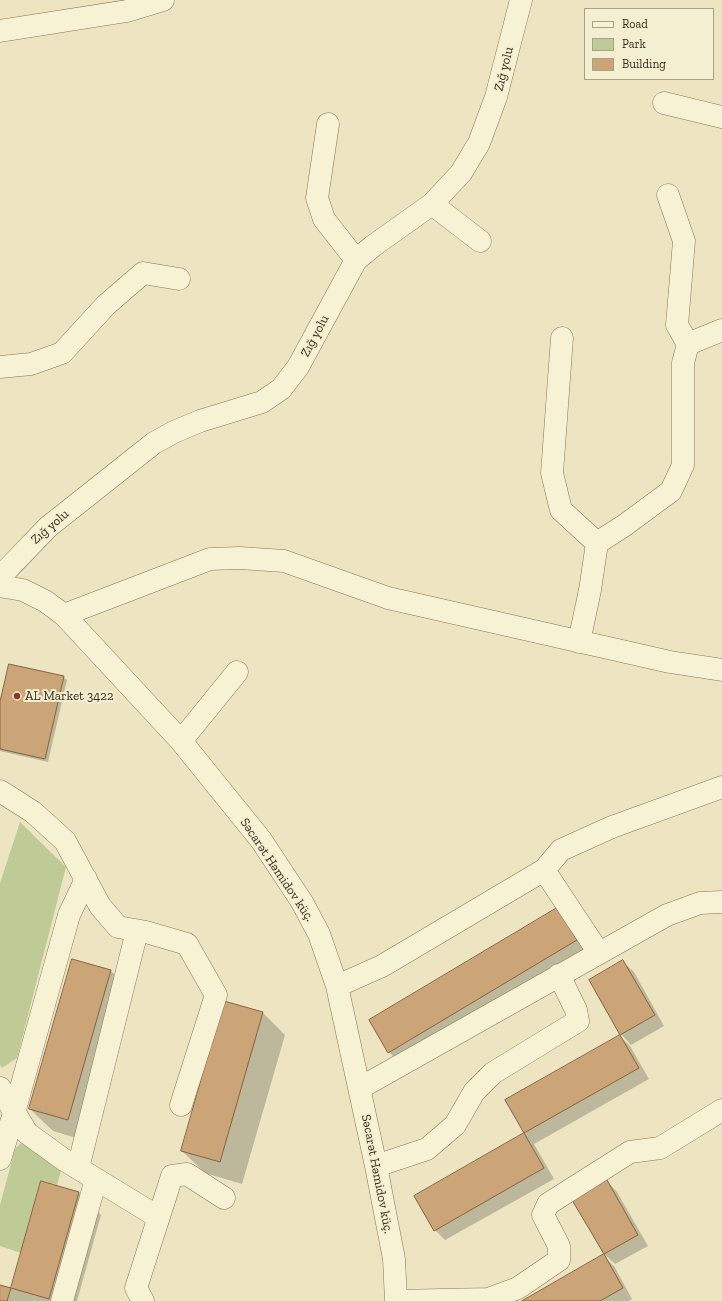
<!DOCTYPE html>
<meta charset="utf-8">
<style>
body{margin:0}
#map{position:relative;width:722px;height:1301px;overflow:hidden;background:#ede5c2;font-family:"Zilla Slab",serif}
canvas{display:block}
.legend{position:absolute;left:584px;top:8px;width:130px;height:72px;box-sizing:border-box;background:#f5efd1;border:1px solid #a9a189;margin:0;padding:5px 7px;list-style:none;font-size:12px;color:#372c1d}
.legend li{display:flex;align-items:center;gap:8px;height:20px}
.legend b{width:20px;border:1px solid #a9a189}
</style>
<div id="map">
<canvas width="722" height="1301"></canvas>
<ul class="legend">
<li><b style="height:5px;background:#f8f2d5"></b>Road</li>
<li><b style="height:11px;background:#bfcb96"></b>Park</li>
<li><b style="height:11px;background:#cba478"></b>Building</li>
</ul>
</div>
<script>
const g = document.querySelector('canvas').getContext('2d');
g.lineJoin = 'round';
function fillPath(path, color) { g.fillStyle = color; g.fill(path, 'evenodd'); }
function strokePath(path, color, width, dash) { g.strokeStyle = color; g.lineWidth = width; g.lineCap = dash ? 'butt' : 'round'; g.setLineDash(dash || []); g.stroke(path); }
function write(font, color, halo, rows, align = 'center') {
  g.font = font + ' "Zilla Slab",serif'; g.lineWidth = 4; g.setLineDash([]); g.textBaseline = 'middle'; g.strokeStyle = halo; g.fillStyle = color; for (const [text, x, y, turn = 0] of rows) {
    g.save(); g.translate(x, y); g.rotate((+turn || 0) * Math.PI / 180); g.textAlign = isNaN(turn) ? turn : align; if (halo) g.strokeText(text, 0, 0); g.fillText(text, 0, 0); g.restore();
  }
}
const green = new Path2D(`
 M20,822l46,45 -49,191 -15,10 -2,-3v-182z
 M23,1141l39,26 -5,18 -16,-4 -20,72 -21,-7v-41l15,-56z`);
const shadow = new Path2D(`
 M63,677l4,3 -19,82 -48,-11v-44z
 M557,909l32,45 -187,111 -13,-13z
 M623,962l11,10 30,54 -33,19 -10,-11z
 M110,970l23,23 -43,149 -37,-11 -23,-22z
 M262,1012l23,23 -43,149 -37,-11 -23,-22z
 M620,1036l10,10 19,33 -115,65 20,35 -109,61 -10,-10 -19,-34 110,-63 -19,-33z
 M607,1181l10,11 31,54 -33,18 -11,-10 -30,-54z
 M42,1182l37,11 22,22 -24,86h-77v-15l11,3z
 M603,1256l11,10 18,33 -4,2h-104z`);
const building = new Path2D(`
 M9,664l55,12 -19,83 -45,-10v-47z
 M557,908l20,32 -189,113 -19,-33z
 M72,959l39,11 -43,150 -39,-11z
 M623,960l32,55 -35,20 -31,-55z
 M224,1001l39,11 -43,150 -39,-11z
 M620,1035l19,33 -115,65 -19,-33z
 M524,1133l20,35 -110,63 -20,-35z
 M607,1180l31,55 -34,19 -32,-54z
 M41,1181l38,11 -30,107 -38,-11z
 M604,1254l19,34 -23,13h-78z
 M0,1285l11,3 -4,13h-7z`);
const minor = new Path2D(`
 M0,31l127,-20 36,-11
 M664,103l58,14
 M328,124l-11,74 7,21 32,41
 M668,195l16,46 -7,84 11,19
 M432,204l48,37
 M562,338l-10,135 9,37 36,33
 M0,367l31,-3 31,-11 44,-48 37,-32 36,6
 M0,577l48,-50 106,-84 20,-11 26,-11 62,-19 19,-13 17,-22 58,-107 17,-14 59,-42 29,-31 18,-30 17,-46 25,-97
 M0,586l23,4 22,11 19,14 117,126 80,99 41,62 17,32 18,52 39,180 18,93 2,42
 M64,615l146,-56 30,-1 44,3 104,37 282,64 52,8
 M579,642l11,-52 7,-47 28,-18 46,-34 12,-26v-102l5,-19 34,-14
 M181,741l56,-69
 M0,791l33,21 32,29 35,65 18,21 28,5 41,12 29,51 -35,110
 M544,870l55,83
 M337,986l45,-20 162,-96 17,-20 51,-23 110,-40
 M0,1088l27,45 36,26 95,58
 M360,1088l307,-173 33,-12 22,-1
 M0,1159l14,-46 55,-198 17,-36
 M376,1166l51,-17 28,-24 19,-33 19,-19 85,-52 -2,-11 -17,-35
 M78,1168l59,-237
 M62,1301l34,-122
 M143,1301l-7,-13 36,-112 15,-2 37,24
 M396,1301l92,-2 30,-11 41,-28v-14l-16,-31 5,-11 82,-52 30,-4 62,-38`);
const markers = [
 [17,696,4,"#95352a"]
];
const streetNames = [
 ["Zığ yolu",504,69,-76],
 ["Zığ yolu",315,336,-62],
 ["Zığ yolu",50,527,-41],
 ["Səcarət Həmidov küç.",277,870,56],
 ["Səcarət Həmidov küç.",377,1174,79]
];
const poiNames = [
 ["AL Market 3422",25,696]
];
fillPath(green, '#bfcb96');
fillPath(shadow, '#0003');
fillPath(building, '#cba478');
strokePath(building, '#86633f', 1);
strokePath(minor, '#877659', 23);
strokePath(minor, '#f8f2d5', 22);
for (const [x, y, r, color] of markers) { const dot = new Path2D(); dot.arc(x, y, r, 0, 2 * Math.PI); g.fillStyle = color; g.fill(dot); strokePath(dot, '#f5efd1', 1.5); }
write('13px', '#372c1d', '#f5efd1', streetNames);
write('13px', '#372c1d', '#f5efd1', poiNames, 'left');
</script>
